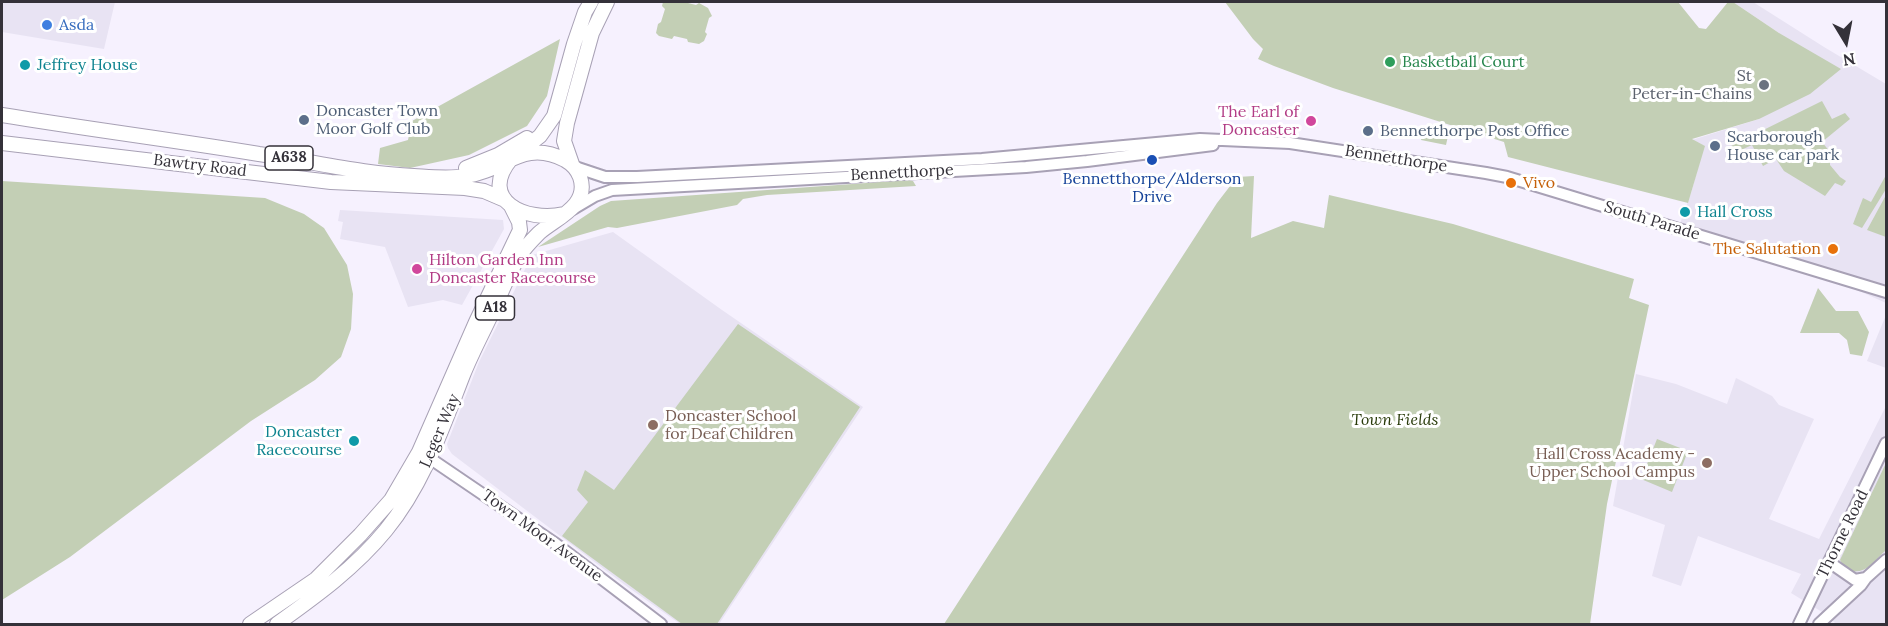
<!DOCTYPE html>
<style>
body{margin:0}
#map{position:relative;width:1888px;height:626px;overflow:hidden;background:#f6f1fe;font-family:Lora,serif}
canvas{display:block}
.frame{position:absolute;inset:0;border:3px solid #343139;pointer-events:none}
.north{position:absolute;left:1816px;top:12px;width:60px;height:60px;-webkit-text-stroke:4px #fff;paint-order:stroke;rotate:170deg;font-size:16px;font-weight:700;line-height:24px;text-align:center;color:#343139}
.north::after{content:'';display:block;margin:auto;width:21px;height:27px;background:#343139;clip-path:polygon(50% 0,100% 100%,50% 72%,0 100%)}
</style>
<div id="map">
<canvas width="1888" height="626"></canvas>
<div class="frame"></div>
<div class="north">N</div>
</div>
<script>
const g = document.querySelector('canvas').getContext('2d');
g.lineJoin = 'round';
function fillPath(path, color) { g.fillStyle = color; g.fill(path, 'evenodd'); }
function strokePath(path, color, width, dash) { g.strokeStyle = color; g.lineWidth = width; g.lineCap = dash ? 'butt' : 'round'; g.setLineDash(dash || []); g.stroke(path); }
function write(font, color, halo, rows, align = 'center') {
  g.font = font + ' Lora,serif'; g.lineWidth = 6; g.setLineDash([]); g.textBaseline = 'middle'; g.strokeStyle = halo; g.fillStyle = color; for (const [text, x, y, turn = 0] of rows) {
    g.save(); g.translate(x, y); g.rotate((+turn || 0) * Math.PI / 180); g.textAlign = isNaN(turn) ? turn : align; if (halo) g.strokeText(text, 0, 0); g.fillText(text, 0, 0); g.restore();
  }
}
const built = new Path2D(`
 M2,2h113l-11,47 -102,-17z
 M1733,2h20l71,45 62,37v219l-69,-31 -139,-43 13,-36 13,-47 -12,-6 67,-21 20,-86z
 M340,210l163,10 1,9 -42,76 -19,-5 -35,7 -23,-60 -45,-8 3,-17 -5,-1z
 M613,232l109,78 141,97 -144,217h-39l-55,-39 -173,-131 -4,-6 -1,-4 32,-82 53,-107z
 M1886,315v53l-19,-7z
 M1636,374l40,10 51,20 9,-26 36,18 7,9 35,14 -45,100 50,20 67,-133v218h-50l-9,-9 -36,-22 10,-19 -103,-38 -17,50 -29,-10 13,-51 -52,-19z`);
const green = new Path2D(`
 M663,2h21l12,3 3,-2 9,5 4,8 -3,2 -4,14 2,2 -3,7 -5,3 -11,-2 -1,-3 -13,-3 -2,3 -13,-3 -3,-3 2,-9 3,-2 4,-13 -3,-3z
 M1225,2h453l21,26 7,1 22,-27h5l46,31 62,36 -31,25 -51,25 -67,20 13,7 -17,57 -180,-46 -4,-15 -171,-54 -59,-22 -16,-7 5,-10 -10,-10z
 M560,39l-13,57 -20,30 -58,29 -59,13 -32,-4 2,-16 28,-8 4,-19z
 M1822,101l10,18 13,-6 5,6 -28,23 8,10v13l10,12 6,4 -4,5 -7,-3 -10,13 -41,-25 -8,-12 -13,7 -11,-21 -22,10 -3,-7z
 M1424,127l24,9 -2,9 -25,-5z
 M1886,175v14l-24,39 -9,-4 10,-26 8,4z
 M1254,176l-3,62 42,-17 31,7 5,-33 124,29 181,55 -5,19 20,7 -42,199 -17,120h-646l273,-421 20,-26z
 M909,180l4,1 3,5 -149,9 -24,4 -6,6 -120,23 -9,-1 -70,20 62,-41 11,-5z
 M2,181l263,17 39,16 20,14 23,37 6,29 -2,35 -10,28 -26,23 -64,41 -181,136 -68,43z
 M1886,195v42l-19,-7z
 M1818,288l18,23h22l11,21 -7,24 -12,-2 -3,-14 -8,-7h-39z
 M738,324l122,83 -143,217h-35l-120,-88 26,-34 -11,-12 8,-20 29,20z
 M1657,439l31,12 -16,41 -31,-13z
 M1886,463v87c-13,12 -20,26 -40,20l-6,-10z`);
const tertiary = new Path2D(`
 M575,167l30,10h32l345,-18 218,-20 90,4 196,30 21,4 379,115
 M573,209l22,-13 17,-6 414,-23 61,-6 126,-16
 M425,455l131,89 105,80
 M1829,562l26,18 11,-2
 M1799,624l87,-181
 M1819,624l42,-39 5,-7 20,-18`);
const trunk = new Path2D(`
 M2,115c85,14 172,25 257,39 52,7 103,20 155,22 17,1 36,3 52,0 38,-5 57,-38 99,-16 7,4 12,9 15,17 10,29 -24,41 -41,56 -6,6 -14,14 -19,22 -12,18 -20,42 -30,62 -9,19 -19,38 -27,58 -21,54 -40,110 -77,155 -31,38 -70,66 -109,94
 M2,143l329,39 134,6 19,3 21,9
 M517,154l23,-18 14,-20 20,-72 11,-32 6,-10
 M511,159c-34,41 15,64 53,55
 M572,164l-8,-23 3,-18 25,-90 15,-31
 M466,168l32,-13 29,-17
 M250,624l66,-45 44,-44 31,-35 28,-48 57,-130 44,-92 -1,-8 -8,-16`);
const markers = [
 [47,25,6,"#3f7fe0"],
 [1390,62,6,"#2e9e5b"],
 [25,65,6,"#0f9aa8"],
 [1764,85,6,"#6b7280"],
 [304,120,6,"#5c6f8a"],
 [1311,121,6,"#d1479c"],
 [1368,131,6,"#5c6f8a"],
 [1715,146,6,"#5c6f8a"],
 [1152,160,6,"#1a4fb4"],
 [1511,183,6,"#e8710a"],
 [1685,212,6,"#0f9aa8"],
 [1833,249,6,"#e8710a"],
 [417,269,6,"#d1479c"],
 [653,425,6,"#8d6e63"],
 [354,441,6,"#0f9aa8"],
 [1707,463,6,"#8d6e63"]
];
const shields = [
 [289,158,48],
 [495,308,39]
];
const shieldNames = [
 ["A638",289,158],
 ["A18",495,308]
];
const shopNames = [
 ["Asda",59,25]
];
const leisureNames = [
 ["Basketball Court",1402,62]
];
const cultureNames = [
 ["Jeffrey House",37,65],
 ["Hall Cross",1697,212],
 ["Doncaster",342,432,"right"],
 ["Racecourse",342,450,"right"]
];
const worshipNames = [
 ["St",1752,76],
 ["Peter-in-Chains",1752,94]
];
const serviceNames = [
 ["Doncaster Town",316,111],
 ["Moor Golf Club",316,129],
 ["Bennetthorpe Post Office",1380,131],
 ["Scarborough",1727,137],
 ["House car park",1727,155]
];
const hotelNames = [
 ["The Earl of",1299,112],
 ["Doncaster",1299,130],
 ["Hilton Garden Inn",429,260,"left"],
 ["Doncaster Racecourse",429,278,"left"]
];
const streetNames = [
 ["Bennetthorpe",1396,159,9],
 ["Bawtry Road",200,166,7],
 ["Bennetthorpe",902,173,-3],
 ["South Parade",1652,221,17],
 ["Leger Way",440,431,-67],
 ["Thorne Road",1843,534,-64],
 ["Town Moor Avenue",542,536,36]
];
const transitNames = [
 ["Bennetthorpe/Alderson",1152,179],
 ["Drive",1152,197]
];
const foodNames = [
 ["Vivo",1523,183],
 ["The Salutation",1821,249,"right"]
];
const educationNames = [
 ["Doncaster School",665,416],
 ["for Deaf Children",665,434],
 ["Hall Cross Academy -",1695,454,"right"],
 ["Upper School Campus",1695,472,"right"]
];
const parkNames = [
 ["Town Fields",1395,420]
];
fillPath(built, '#e8e3f3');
fillPath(green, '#c3cfb5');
strokePath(tertiary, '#a8a1b5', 14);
strokePath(trunk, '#a8a1b5', 16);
strokePath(tertiary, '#fff', 10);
strokePath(trunk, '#fff', 14);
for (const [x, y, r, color] of markers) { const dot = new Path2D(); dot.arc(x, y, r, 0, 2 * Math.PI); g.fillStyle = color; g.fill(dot); strokePath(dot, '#fff', 2); }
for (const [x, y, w] of shields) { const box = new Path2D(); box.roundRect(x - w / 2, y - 12, w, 24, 4.5); g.fillStyle = '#fff'; g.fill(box); strokePath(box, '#343139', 1.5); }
write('bold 15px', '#343139', null, shieldNames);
write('16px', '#366cbe', '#fff', shopNames, 'left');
write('16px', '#27864d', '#fff', leisureNames, 'left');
write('16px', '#0d838f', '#fff', cultureNames, 'left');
write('16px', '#5b616d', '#fff', worshipNames, 'right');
write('16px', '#4e5e75', '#fff', serviceNames, 'left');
write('16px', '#b23c85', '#fff', hotelNames, 'right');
write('16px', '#343139', '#fff', streetNames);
write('16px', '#164399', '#fff', transitNames);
write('16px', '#c56008', '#fff', foodNames, 'left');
write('16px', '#785e54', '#fff', educationNames, 'left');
write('italic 16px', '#283a09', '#fff', parkNames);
</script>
